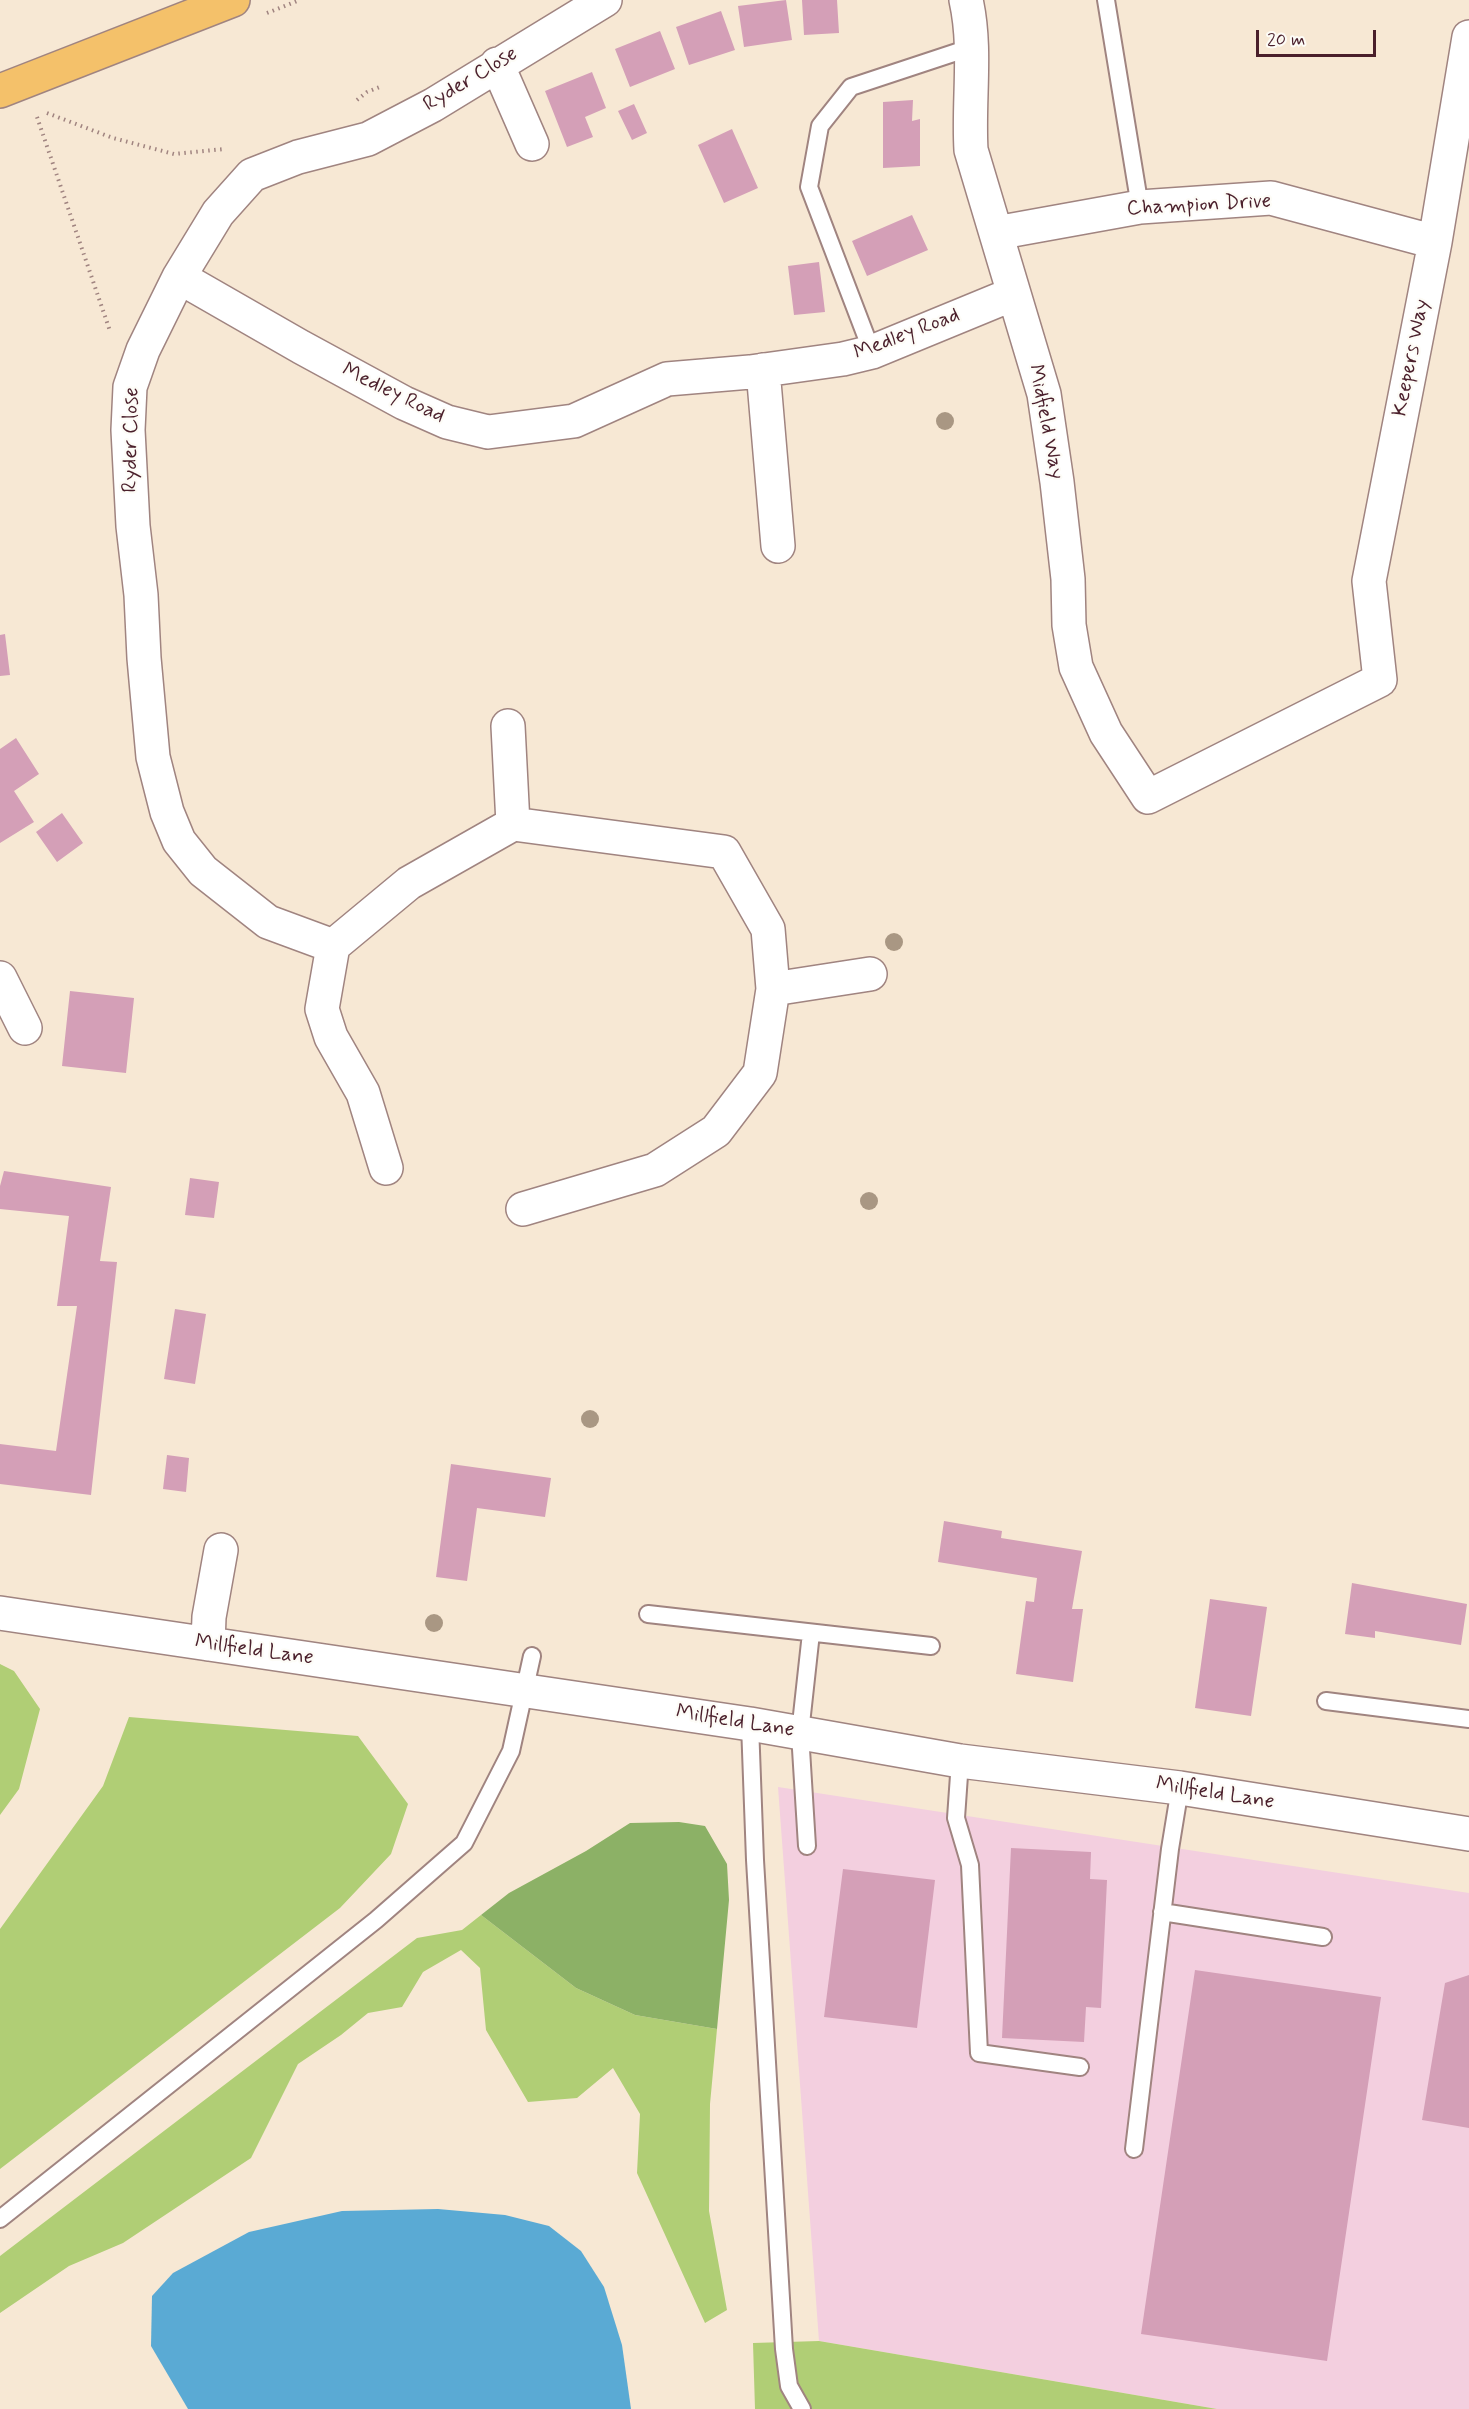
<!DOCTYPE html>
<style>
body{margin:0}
#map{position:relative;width:1469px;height:2409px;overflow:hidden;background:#f7e8d4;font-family:Mynerve,sans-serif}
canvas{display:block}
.scale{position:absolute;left:1256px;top:30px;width:120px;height:27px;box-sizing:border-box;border:3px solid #4a1f2b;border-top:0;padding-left:8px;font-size:18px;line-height:21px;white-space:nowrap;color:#4a1f2b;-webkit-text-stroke:4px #fdfcf7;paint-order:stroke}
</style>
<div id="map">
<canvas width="1469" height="2409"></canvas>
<div class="scale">20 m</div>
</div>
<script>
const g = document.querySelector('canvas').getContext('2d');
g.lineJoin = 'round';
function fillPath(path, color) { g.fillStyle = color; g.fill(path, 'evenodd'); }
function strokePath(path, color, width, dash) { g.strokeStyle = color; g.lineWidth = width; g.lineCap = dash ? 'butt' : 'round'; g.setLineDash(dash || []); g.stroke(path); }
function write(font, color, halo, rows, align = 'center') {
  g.font = font + ' Mynerve,sans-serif'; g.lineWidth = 4.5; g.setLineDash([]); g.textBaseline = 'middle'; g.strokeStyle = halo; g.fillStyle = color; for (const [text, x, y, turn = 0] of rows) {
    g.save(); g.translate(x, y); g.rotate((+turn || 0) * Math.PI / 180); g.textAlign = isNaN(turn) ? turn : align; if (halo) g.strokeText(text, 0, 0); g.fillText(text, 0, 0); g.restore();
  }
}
const built = new Path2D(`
 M778,1787l691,106v516h-252l-398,-68z`);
const green = new Path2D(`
 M0,1664l14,7 26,38 -21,80 -19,26z
 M129,1717l229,19 50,68 -17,50 -51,54 -340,261v-240l103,-143z
 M481,1915l95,73 59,27 82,14 -7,75 -1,107 18,99 -22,13 -68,-150 3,-59 -27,-46 -36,30 -49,4 -42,-72 -6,-62 -19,-18 -38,22 -21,35 -34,6 -27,22 -43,29 -47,94 -128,85 -54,23 -69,47v-57l417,-318 45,-8z
 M819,2341l398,68h-462l-2,-66z`);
const forest = new Path2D(`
 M679,1822l26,4 22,38 2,36 -12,129 -82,-14 -59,-27 -95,-73 28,-22 77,-42 44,-28z`);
const water = new Path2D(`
 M438,2209l67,6 44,11 32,25 23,36 18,58 9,64h-443l-37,-63 1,-50 21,-23 76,-41 93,-21z`);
const building = new Path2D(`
 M786,0l6,40 -48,7 -6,-41z
 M802,0h35l2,33 -35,2z
 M721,11l14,39 -46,15 -13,-38z
 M660,31l15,38 -45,18 -15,-38z
 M592,72l14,36 -21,9 8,20 -26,10 -22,-56z
 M913,100l-1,21 8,-2v47l-37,2v-66z
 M634,104l13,29 -15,7 -14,-29z
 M732,129l26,59 -34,15 -26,-58z
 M912,215l16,35 -61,26 -15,-35z
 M819,262l6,50 -31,3 -6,-49z
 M5,634l5,41 -10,1v-41z
 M16,738l23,36 -25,17 20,31 -34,21v-94z
 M62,813l21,30 -26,19 -21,-30z
 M70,991l64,7 -8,75 -64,-7z
 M4,1171l107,16 -11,74 17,1 -26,233 -91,-11v-40l56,7 21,-145h-20l12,-90 -69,-7v-23z
 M190,1178l29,4 -5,36 -29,-3z
 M175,1309l31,5 -11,70 -31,-5z
 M167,1455l22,3 -3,34 -23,-3z
 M451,1464l100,14 -6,39 -68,-9 -10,73 -31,-4z
 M944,1521l58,10 -1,7 81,13 -10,58h11l-10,73 -57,-8 10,-73 8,1 3,-24 -99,-16z
 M1352,1583l115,21 -6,41 -86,-14v7l-30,-4z
 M1210,1599l57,8 -16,109 -56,-8z
 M1011,1848l80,4 -1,27 17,1 -6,128 -15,-1 -2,35 -82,-4z
 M843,1869l92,11 -18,148 -93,-11z
 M1195,1970l186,27 -54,364 -186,-27z
 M1469,1975v153l-47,-8 23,-137z`);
const path = new Path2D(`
 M267,13l33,-13
 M357,100l10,-8 15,-6
 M47,113l66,25 61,16 50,-5
 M37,117l73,214`);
const lane = new Path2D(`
 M1106,0l34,207
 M872,352l-63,-165 11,-61 31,-39 121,-40
 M648,1614l283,32
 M1326,1701l143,18
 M750,1724l5,136 29,489 5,37 13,23
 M960,1761l-4,57 14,47 9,188 101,14
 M807,1846l-7,-113 11,-100
 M1162,1912l161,25
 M1134,2149l36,-300 10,-61
 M0,2219l376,-299 88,-77 47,-92 21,-95`);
const street = new Path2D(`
 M966,0c11,49 2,100 5,150l73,244 13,88 11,97 1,46 7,42 30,66 42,64 232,-117 -11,-99 66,-339 34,-205
 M497,64l35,80
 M996,233l144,-26 131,-9 164,44
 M179,277l122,70 103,56 43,19 41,10 86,-11 93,-42 83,-7 93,-13 29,-7 141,-58
 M763,370l15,176
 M513,824l211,28 44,77 5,60 -13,84 -44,58 -61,39 -132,39
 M333,946l76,-63 104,-59 -5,-98
 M0,978l25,50
 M773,989l97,-15
 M386,1168l-23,-75 -32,-56 -9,-28 11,-63 -65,-24 -65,-51 -24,-30 -12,-29 -14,-55 -9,-99 -3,-63 -8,-69 -5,-96 2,-43 13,-37 36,-73 39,-64 34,-38 46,-18 70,-18 65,-34 172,-105
 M0,1613l750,111 210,37 220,27 289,46
 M208,1644l1,-27 12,-67`);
const primary = new Path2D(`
 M0,91l233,-91`);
const trees = [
 [945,421],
 [894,942],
 [869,1201],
 [590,1419],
 [434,1623]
];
const streetNames = [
 ["Ryder Close",471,80,-31],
 ["Champion Drive",1199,206,-3],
 ["Medley Road",907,335,-21],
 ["Keepers Way",1412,358,-79],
 ["Medley Road",393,394,26],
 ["Midfield Way",1045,422,79],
 ["Ryder Close",132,440,-89],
 ["Millfield Lane",254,1651,8],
 ["Millfield Lane",735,1722,9],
 ["Millfield Lane",1215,1794,9]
];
fillPath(built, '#f3cfdf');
fillPath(green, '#b0ce75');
fillPath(forest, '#8cb166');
fillPath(water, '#5aaad4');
fillPath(building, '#d49fb7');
strokePath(lane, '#a08480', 20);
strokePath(street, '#a08480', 36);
strokePath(primary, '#a08480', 36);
strokePath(path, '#a08480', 4, [1.5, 4.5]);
strokePath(lane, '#fff', 16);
strokePath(street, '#fff', 33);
strokePath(primary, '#f4c16a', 33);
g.fillStyle = '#a99783';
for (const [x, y] of trees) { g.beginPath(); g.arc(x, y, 9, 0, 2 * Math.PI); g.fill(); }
write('21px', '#4a1f2b', '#fdfcf7', streetNames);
</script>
